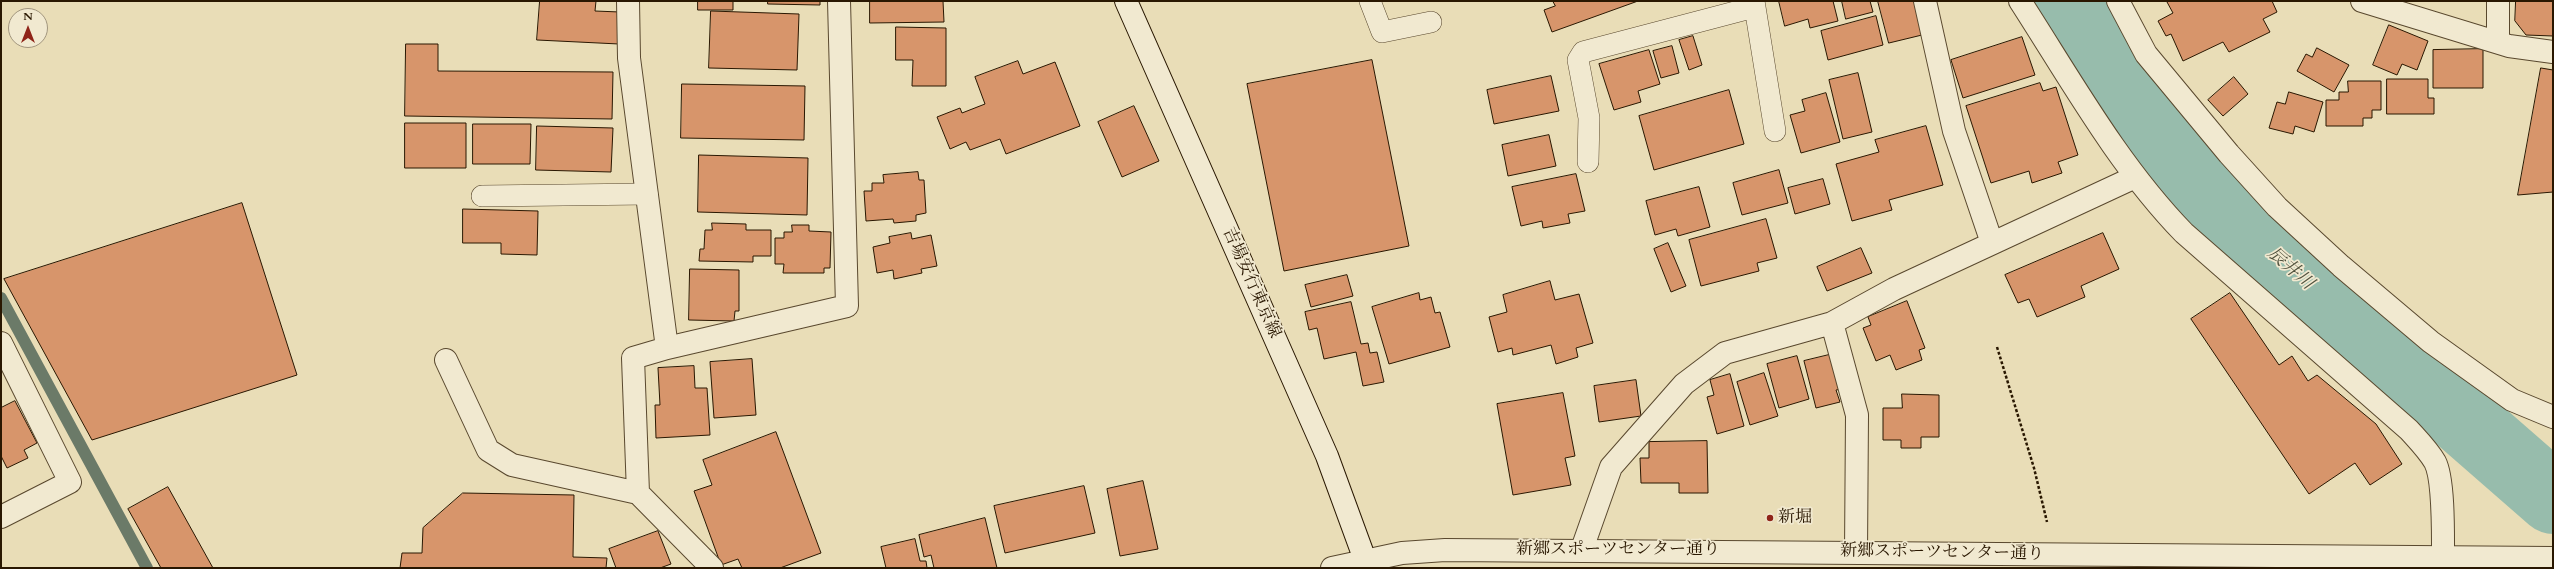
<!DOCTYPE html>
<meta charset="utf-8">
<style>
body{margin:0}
#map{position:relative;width:2554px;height:569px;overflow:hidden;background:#e9ddb7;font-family:Cardo,serif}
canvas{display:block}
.frame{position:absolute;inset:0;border:2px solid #291701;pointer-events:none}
.north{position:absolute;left:8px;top:8px;width:40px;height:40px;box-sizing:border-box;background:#f1e9d0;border:1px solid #a1957d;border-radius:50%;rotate:0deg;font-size:11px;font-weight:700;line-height:16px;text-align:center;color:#291701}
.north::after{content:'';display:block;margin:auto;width:14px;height:18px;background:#8f2418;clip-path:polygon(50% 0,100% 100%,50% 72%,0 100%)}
</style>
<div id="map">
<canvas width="2554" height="569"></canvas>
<div class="frame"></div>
<div class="north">N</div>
</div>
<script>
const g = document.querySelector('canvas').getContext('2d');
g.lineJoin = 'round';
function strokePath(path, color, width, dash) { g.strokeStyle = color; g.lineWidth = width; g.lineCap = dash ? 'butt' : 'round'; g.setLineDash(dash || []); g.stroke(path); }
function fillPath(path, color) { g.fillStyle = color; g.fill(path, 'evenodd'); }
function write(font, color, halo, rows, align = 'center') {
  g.font = font + ' Cardo,"Noto Serif JP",serif'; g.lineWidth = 3.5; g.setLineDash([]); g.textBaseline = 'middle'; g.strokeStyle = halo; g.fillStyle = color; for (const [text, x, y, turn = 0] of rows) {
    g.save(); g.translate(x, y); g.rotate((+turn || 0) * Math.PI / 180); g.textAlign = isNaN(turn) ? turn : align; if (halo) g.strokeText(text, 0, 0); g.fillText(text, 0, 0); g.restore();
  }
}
const stream = new Path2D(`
 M1,298l146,270`);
const river = new Path2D(`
 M2070,1l20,37 117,158 346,302`);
const building = new Path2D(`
 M540,1h56l-1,10 25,1 -1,32 -82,-4z
 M698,1h35v9h-35z
 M768,1h52v4l-52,-1z
 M870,1h73l1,21 -74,1z
 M1553,1h85l-86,31 -8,-22 11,-4z
 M1779,1h54l5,20 -28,7 -2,-9 -23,7z
 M1842,1h28l3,11 -27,7z
 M1878,1h36l8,34 -33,8z
 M2272,1l5,11 -14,7 7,13 -41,20 -6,-10 -40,19 -12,-27 -5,2 -8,-15 15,-8 -6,-11 2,-1z
 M2516,1h37v35l-27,-1 -11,-14z
 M711,11l88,3 -2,56 -88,-2z
 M1876,16l7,29 -55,15 -7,-29z
 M2389,25l39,16 -11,29 -15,-6 -5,11 -24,-10z
 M896,27l50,1v58h-34l1,-26h-17z
 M1693,36l9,29 -13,5 -10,-30z
 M2022,37l13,38 -72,23 -12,-38z
 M406,44h32v27l175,1 -1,47 -207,-3z
 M1672,46l7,27 -18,5 -8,-27z
 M2317,48l32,17 -15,27 -37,-21 9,-17 6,3z
 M2483,49v39h-50v-38z
 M1649,50l11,34 -22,7 3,11 -27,8 -15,-46z
 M1372,60l37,186 -125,25 -37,-187z
 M1018,61l5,13 32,-12 25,64 -74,28 -6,-15 -30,11 -4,-8 -16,7 -13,-32 23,-9 2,5 23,-9 -10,-27z
 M2541,68l12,2v122l-35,3z
 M1858,73l14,59 -29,7 -14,-59z
 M1551,76l8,35 -65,13 -7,-34z
 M2234,77l14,17 -25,22 -15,-16z
 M2387,79h41v19h6v16h-47z
 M2348,81h33v29h-9v8h-9v8h-37v-26h13v-8h9z
 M2040,83l3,8 13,-4 22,68 -20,7 4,11 -30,10 -3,-12 -38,12 -25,-77z
 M682,84l123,2 -1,54 -123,-2z
 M1729,90l15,54 -90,26 -15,-54z
 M2289,92l34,10 -9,30 -19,-6 -2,8 -24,-6 8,-26 8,2z
 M1826,93l14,49 -39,11 -11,-38 15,-4 -3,-11z
 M1134,106l25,55 -37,16 -24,-55z
 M405,123h61v45h-61z
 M473,124h58l-1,40h-57z
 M537,126l76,2 -2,44 -75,-2z
 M1926,126l17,59 -54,15 3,10 -40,11 -16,-57 43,-12 -4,-12z
 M1549,135l7,31 -48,10 -6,-31z
 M699,155l109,3 -1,57 -109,-3z
 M1779,170l9,33 -46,12 -9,-32z
 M918,172l1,8h5l2,33 -10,2v6l-22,2 -1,-4 -27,2 -2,-30h8v-8h12l-1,-8z
 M1576,174l9,37 -17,3 2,9 -27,5 -1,-7 -21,5 -9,-39z
 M1823,179l7,25 -35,10 -7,-26z
 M1699,187l11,40 -32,9 -2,-7 -21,6 -9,-34z
 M242,203l55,172 -205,65 -88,-161z
 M463,209l75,2 -1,44 -36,-1v-11h-38z
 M1766,219l11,39 -20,5 2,8 -58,15 -12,-46z
 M712,223l34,1v6h25v26h-18v6l-54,-1 1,-12h4l1,-19h7z
 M792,225h17v6l22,1 -1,36h-6v5h-41l1,-9h-9v-26h9v-6h8z
 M911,233l1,6 19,-4 6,31 -16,3 1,4 -28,6 -1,-9 -16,3 -4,-26 17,-4 -1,-6z
 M2103,233l16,36 -38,17 4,11 -48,20 -8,-18 -11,4 -13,-28z
 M1668,243l18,43 -15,6 -17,-43z
 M1861,248l11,25 -45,18 -10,-24z
 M690,269l49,1v41h-4l-1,10 -45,-1z
 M1347,275l6,21 -42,11 -6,-22z
 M1550,281l5,19 24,-6 14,49 -17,5 2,9 -22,7 -5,-19 -38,10 -1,-7 -14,4 -9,-35 18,-5 -4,-17z
 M1419,293l1,7 11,-3 4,16 5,-1 10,35 -61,17 -17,-57z
 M2230,293l49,72 13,-9 16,25 9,-6 59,49 26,40 -32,21 -15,-22 -46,31 -118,-175z
 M1907,301l18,47 -6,2 3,10 -26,10 -6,-15 -14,6 -13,-33 8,-3 -3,-8z
 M1351,302l10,42 7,-1 2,10 7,-1 7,30 -21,4 -7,-34 -32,7 -7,-31 -8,2 -4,-18z
 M1833,354l9,35 -6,1 4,12 -24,6 -12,-47z
 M1797,356l12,43 -30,9 -12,-44z
 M752,359l4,56 -42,3 -4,-56z
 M694,366l1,22h12l3,47 -54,3 -1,-33h5l-2,-37z
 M1764,373l14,43 -28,9 -13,-43z
 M1730,374l14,52 -27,8 -10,-37 7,-2 -4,-15z
 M1636,380l5,36 -42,6 -5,-36z
 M1563,393l12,63 -10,2 6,27 -58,10 -16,-91z
 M1902,394l37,1v42h-18v11h-20v-8h-18v-32h19z
 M15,401l22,42 -13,7 4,8 -21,10 -6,-12v-48z
 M776,432l45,121 -41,15h-38l-4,-9 -17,6 -27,-74 18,-6 -9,-25z
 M1707,441l1,52h-29v-10h-38l-1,-25h9v-16z
 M1143,481l15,68 -38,7 -13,-67z
 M1084,486l11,47 -90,20 -11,-47z
 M168,487l45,81h-52l-33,-59z
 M463,493l111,2 -1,62 34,1 -1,10h-206l2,-15h20l1,-25z
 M985,518l12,50h-63l-3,-13 -7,2 -5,-22z
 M658,531l13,33 -11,4h-44l-7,-19z
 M915,539l5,22h6l1,7h-41l-5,-21z`);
const path = new Path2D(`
 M1997,347l37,121 13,54`);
const service = new Path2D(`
 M1370,1l12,31 49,-10
 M1754,1l21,130
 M1588,162l1,-44 -11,-58 5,-8 171,-45
 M482,196l165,-2`);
const minor = new Path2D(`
 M628,1l1,57 38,290 180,-42 -8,-305
 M1925,1l29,130 38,112
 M2020,1c51,79 98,164 164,232l225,197c9,10 19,20 26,32 9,17 8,74 8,96
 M2118,1l28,53 83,100 48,53 64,59 90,76 81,58 41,17
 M2362,1l147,45 44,6
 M2498,1v41
 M1832,323l25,92 -1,137
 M1,343l69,139 -69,35
 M446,360l42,90 24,15 126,28 74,75
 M638,493l-5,-135 34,-10
 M1582,549l29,-82 73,-83 41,-31 107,-30 62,-34 241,-112`);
const tertiary = new Path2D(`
 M1332,568l70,-15 43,-3 1108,8`);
const secondary = new Path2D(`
 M1126,1l201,455 41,112`);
const markers = [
 [1770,518,4,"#8f2418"]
];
const streetNames = [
 ["吉場安行東京線",1251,283,66],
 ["新郷スポーツセンター通り",1618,550],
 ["新郷スポーツセンター通り",1942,553,1]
];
const poiNames = [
 ["新堀",1778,518]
];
const waterNames = [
 ["辰井川",2290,269,41]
];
strokePath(stream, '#6b7a68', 12);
strokePath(river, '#97bcac', 72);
fillPath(building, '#d7956b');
strokePath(building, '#291701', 1);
strokePath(service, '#59482e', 22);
strokePath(minor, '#59482e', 24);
strokePath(tertiary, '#59482e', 24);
strokePath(secondary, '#291701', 24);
strokePath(path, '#291701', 2.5, [3, 2]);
strokePath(service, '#f1e9d0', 21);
strokePath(minor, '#f1e9d0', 22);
strokePath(tertiary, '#f1e9d0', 22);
strokePath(secondary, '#f1e9d0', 22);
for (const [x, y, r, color] of markers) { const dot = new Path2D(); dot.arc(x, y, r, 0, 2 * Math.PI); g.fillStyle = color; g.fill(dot); strokePath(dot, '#f1e9d0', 1.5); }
write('17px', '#291701', '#f1e9d0', streetNames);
write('17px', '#291701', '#f1e9d0', poiNames, 'left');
write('italic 18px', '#50513d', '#f1e9d0', waterNames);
</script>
